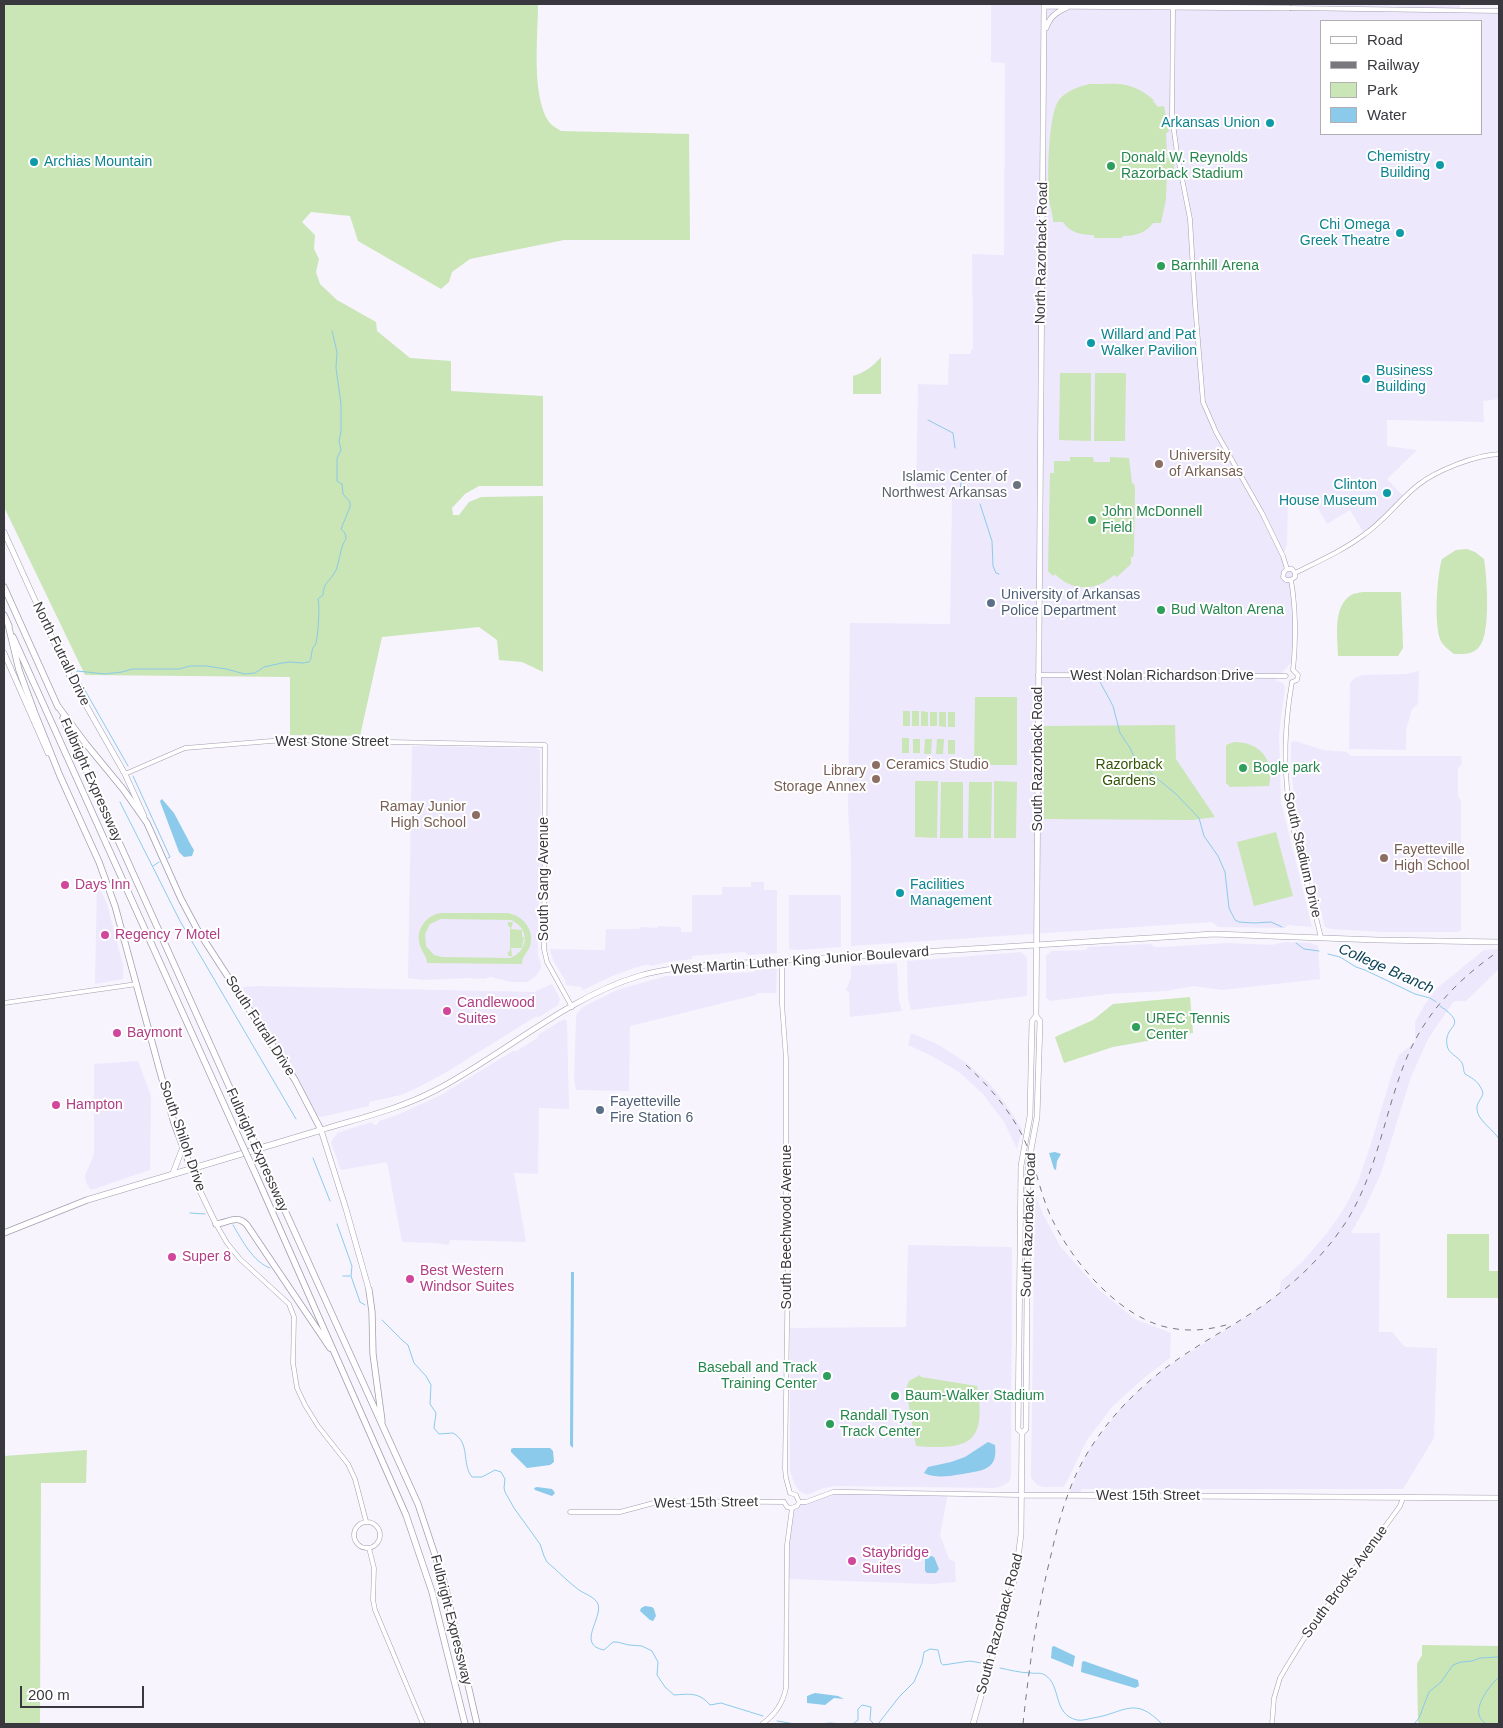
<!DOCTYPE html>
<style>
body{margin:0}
#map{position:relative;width:1503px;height:1728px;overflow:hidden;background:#f7f4fe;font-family:Helvetica,sans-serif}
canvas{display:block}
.frame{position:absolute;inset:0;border:5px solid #39383e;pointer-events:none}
.legend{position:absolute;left:1320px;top:20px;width:162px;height:115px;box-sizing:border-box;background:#fff;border:1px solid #b0afb2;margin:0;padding:6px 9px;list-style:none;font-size:15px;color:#39383e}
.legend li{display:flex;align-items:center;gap:10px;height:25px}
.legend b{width:25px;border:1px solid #b0afb2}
.scale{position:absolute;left:20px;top:1686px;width:124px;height:22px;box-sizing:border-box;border:2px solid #39383e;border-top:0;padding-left:6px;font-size:15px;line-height:18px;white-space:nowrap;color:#39383e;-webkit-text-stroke:4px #fff;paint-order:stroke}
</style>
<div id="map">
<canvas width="1503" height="1728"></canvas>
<div class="frame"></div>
<ul class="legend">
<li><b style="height:6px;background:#fff"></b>Road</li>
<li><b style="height:6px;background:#79787f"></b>Railway</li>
<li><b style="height:14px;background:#cae5b6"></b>Park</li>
<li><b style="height:14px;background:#8bcaea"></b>Water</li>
</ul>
<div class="scale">200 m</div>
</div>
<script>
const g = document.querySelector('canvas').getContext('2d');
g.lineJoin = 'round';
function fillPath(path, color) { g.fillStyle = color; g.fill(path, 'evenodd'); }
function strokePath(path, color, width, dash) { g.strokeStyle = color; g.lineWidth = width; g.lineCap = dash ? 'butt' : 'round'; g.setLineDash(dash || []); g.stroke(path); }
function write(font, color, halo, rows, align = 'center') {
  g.font = font + ' Helvetica,sans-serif'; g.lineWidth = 4; g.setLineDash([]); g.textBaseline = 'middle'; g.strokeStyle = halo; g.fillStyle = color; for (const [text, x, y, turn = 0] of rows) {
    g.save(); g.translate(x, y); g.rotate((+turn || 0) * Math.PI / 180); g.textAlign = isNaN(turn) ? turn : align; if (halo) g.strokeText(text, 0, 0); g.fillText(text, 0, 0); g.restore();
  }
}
const built = new Path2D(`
 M967,4h493v6l39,1v388l-16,2 1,21 -97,-2v26l30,4 -30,29 18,19 -40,37 -15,-25 -23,14 -17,-30 -22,9 -1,41 -4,12 4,13 8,4 -4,7 2,14 1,66 -19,20 8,3 2,4 -6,47 2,68 31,125 -24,-2 -3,3 -67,-1 -6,-5 -361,24v-87l-3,-50 2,-186 100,1 2,-125h-36l2,-115 30,1 1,-31h22v-4l2,-1 -1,-95 32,1 1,-192 -14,-1v-57zM1322,21h160v113h-160z
 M1419,671l-1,33 -6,5 -6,21v20l-57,-1 1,-66 5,-5 7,-3 45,-1z
 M1295,741l28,9 24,2 4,4h110l1,8 -4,4v28l3,5v129l-3,2h-75l-52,-3 -6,-2 -26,-100 -4,-23 -4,-35v-27z
 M412,746l123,2 5,2 1,121 -2,10 -1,75 3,7v5l-6,9 -8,5h-16l-20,-5 -9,2 -2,-1 -1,1 -9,-1 -47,2 -15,-2z
 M97,882l10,22 16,61v14l-28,5z
 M751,882h13v8h13v63l-29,2 -3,-3 -53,4v3l-18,2 -25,5v-2l-15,4 -24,9 -27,13 -2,-3 -15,-2 -1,-5 -12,-20 -3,-11 55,1 1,-21h33v-2l18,1 1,-2 23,1v5h11v-37h30v-8h29z
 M789,895h52v52l-43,3 -9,-1z
 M1285,942l26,1 7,3 2,33 -98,11 -29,-4 -27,5 -58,3 -58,7 -4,-3v-42l5,-5 35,-1 2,-3 63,-3 3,3h7l68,-4 42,2z
 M1499,949v20l-33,32h-12l-26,38 -17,38 -30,96 -16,35 -14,25h29l-1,99h13l13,15 32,1 -3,90 -31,51h-321l-4,6h-10l19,-42 36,-48 39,-35 89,-56 28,-20 2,-13 21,-19 25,-29 15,-21 16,-30 12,-35 23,-77 6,-15 16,-13v-20l10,-18 12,-16 47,-38z
 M1021,952l6,6v38l-116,14 -3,-12 -1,-37z
 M897,963l2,37 3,11 -52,6 -1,-25 -3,-2 5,-12v-12z
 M775,967l2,3 -1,23h-19l-1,2 -126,31 -1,65 -53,-1 -2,-11 2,-63 2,-4 5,-5 34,-17 49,-14 88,-4 2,-4z
 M552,984l8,15 -2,6 -19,12h-4l-90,56 -30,16 -14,6 -32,7v4l-48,11 -4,-2 -20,-36 -55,-87v-2l1,-3 14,-1 277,6z
 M564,1019l3,2 2,88 -30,-1 -1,66 -24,-1 12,69 -76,-2 -1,5 -13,-2 -34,-1 -15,-80 -46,8 -10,-27 3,-6 2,-1 1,-3 34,-11 4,3h2l2,-4 18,-6 44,-20 72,-44h4l20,-13 2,-4z
 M911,1033l26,11 16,10 16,11 20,18 16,20 17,26 -5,20 -13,-27 -21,-28 -24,-22 -27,-16 -24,-11z
 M138,1061l13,35 -1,74 -59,20 -5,-7 -1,-8 8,-18 1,-5v-88z
 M1035,1194l8,20 17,32 38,43 37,30 36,14 -1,25 -25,19 -33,30 -25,33 -23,47h-21l-6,-2 -6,-8z
 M908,1245l104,2 -1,230 -2,5 -5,3 -9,3 -159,-2 -12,2 -17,7 -8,-4 -5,-8 -4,-12v-143l116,-1z
 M833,1492l115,1 -8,42 9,24 6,3 1,20 -25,2 -145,-5 1,-34 5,-37 7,-6h7z`);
const green = new Path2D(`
 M4,4h534c0,32 -7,92 11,118 3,4 8,6 12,9l128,3 1,106h-126l-94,19 -18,13 -3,10 -8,7 -83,-48 -8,-25 -39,-4 -9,10 13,13 -1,14 5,10 -3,13 4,12 17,16 39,22 1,9 33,27 41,3v30l92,5v90h-64l-14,8 -13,14 1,7h6l10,-13 12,-5 62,-1v176l-21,-10 -23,-2 -2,-20 -18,-13 -97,10 -22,99 -70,-1v-58l-205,-2 -81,-168z
 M1089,84c29,0 42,-4 66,17l-3,-1 6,7 6,-1 5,26 -3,1 1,25h7v15h-7l-1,26 -5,24h-8c-7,10 -18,13 -30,13l-1,2h-28v-3c-12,0 -24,-2 -31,-13h-10c0,-8 -3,-15 -4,-23 -2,-19 -1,-85 10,-99 7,-9 19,-13 30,-16z
 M881,357v37h-28v-18c13,-4 19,-9 28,-19z
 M1060,373h31v68l-32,-1z
 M1095,373h31l-1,68h-31z
 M1070,457h23l1,5h16v-5l19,1 3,25 2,1 1,4 -1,65 -1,4h-2v7l-14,13 -3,-2c-17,16 -42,17 -59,-1l-2,2 -5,-5 2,-98h4v-12h16z
 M1467,549l8,3 9,7c3,17 7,76 -5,88 -7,8 -15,7 -25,7 -4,-3 -9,-7 -12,-11 -9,-13 -5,-69 0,-84l14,-9z
 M1363,592h38l2,56 -5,8h-60c0,-19 -6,-48 13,-61 3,-2 8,-2 12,-3z
 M975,697h42v68h-43z
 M903,711h7v15h-7z
 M912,711h7v15h-7z
 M921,711l7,1v14h-7z
 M930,712h7v14h-7z
 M939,712h7v15l-7,-1z
 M948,712h7v15h-7z
 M1175,725l1,34 39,58 -22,3 -149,-1 -1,-93z
 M902,738h7v15h-7z
 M913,739h7v14h-7z
 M925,739h7l-1,15h-7z
 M937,739h7l-1,15h-7z
 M948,740h7v14h-7z
 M1234,742c26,0 41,18 35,44l-39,1 -4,-4v-38z
 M915,781h23l-1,57 -22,-1z
 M994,781l23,1 -1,56h-22z
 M941,782h22v56h-23z
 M969,782h23l-1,56h-23z
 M1276,832l17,64 -39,10 -17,-64z
 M441,913h67c16,3 27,18 22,33 -3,8 -8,10 -8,18l-95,-1c0,-7 -5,-10 -7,-18 -5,-15 6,-30 21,-32zM441,919l70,1c19,8 18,31 -1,38l-68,-1 -8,-2 -8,-9 -1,-12 5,-10z
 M508,922h5l-2,7 11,1v7h2l-2,11h-11l1,8h-4v-4l2,-1v-24l-2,-1z
 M1190,997l3,36 -80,14 -49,16 -9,-26 38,-17 20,-16z
 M1447,1234h42v37h10v27h-52z
 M920,1375l1,2 56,9c10,58 -8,64 -61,60l-10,-57 3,-8z
 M87,1450l-1,33h-45l-1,241h-36v-268z
 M1422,1645l77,1v78h-81l-1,-60 5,-9z`);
const water = new Path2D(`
 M162,799l12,14 18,34 2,3 -2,6 -8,1 -5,-5 -18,-48 -1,-3z
 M1055,1152l6,2 -4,7 -1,9 -2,-1 -5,-16z
 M571,1272h3l-1,176 -3,-3z
 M988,1442l7,3c3,26 -13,25 -32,29 -14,2 -26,5 -39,-1l4,-6 23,-5 14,-5z
 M513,1448h37l3,3 1,11 -4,3 -23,3 -16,-16v-3z
 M537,1487l15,2 3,4 -3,3 -17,-6 -1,-2z
 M931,1556l3,1 5,12 -3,4h-9l-2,-2v-13z
 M645,1606l7,1 2,2 2,7 -3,5 -3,-1 -10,-9 1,-3z
 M1054,1646l21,10 -2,11 -22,-9 1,-11z
 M1084,1661l54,19 1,6 -4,2 -54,-16 1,-10z
 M815,1693l23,3 6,3 -10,-1 -9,7 -18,-2v-7z`);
const stream = new Path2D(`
 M928,420l25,13 2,15
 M959,495l3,-17
 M980,504l12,37 1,25 3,7 3,1
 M1099,680l14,26 7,27 10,15 6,13 40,33 23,24 5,18 14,20 7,16 4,36 6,12 4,2 15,1 17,-1 11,5
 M128,766l-50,-88 -1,-7 28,3 17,-2 10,-3h47l11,-3h16l20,3 19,5 10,-1 9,-6 18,-4 8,-1 12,1 7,-1c3,-4 2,-7 3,-11 2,-8 1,0 4,-8 2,-8 4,-36 2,-44l5,-4c0,-13 8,-14 13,-25 4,-10 4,-23 10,-31l-1,-6 -4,-4 9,-22v-5l-7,-8 -1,-10 -5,-3v-23l4,-8 -2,-9 2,-9v-28l-5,-36 1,-16 -5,-21
 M133,776l32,70 5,11 -2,1
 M120,802l60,119 116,198
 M153,866l6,-4
 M1296,943l8,6 15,2
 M1328,954l12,3 16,10 9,3 50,24 15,4 6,4
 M1440,1006c31,21 3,18 7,39 1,9 11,11 15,18 2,3 1,8 3,11 9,5 15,9 18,19 -1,6 -7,10 -6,16 0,11 17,21 22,30
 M313,1158l17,43
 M190,1213l15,1
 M337,1224l15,42 -1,10 9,26 5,3
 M233,1225c9,15 20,37 37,43
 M343,1276h7
 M382,1320l20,20 6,5 6,18 12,13 5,9 -1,19 6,9 -2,15 5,6 14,-1c18,10 8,30 19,44h10l13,-7 6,2 4,7 -1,9 1,4 9,16 26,36 4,12 3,6c11,9 21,20 32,28 6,4 16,7 19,14 5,14 -22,41 6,46l9,-8h4l12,3 13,1 10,5 6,11 -1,13 8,12 9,8c16,-1 25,-3 36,10l11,-2 42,13
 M1000,1668c10,2 21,5 31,5 5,1 9,-1 14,2 17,11 7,39 32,45 6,1 10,-1 16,-2 32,-5 41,-23 69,6
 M777,1721l18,3
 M818,1724l12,-1 13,1
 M853,1724l5,-4v-11l4,-4 9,2 -1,13 4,4
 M878,1724l21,-27 15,-15 8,-19 2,-11 6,-3 8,1 3,13 2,2 27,-4 11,2
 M1414,1724l5,-6 10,-26 12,-10 12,-17 8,-3 11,-1 8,-3 19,-1
 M1486,1724c-3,-3 -6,-5 -7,-9 -3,-12 12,-31 20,-38`);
const minor = new Path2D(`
 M1173,8l-1,108 5,37 13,66 5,85 8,98 13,30 46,81 21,43 4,13
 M1289,8l210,3
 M1287,569h5l3,4v4l-4,3
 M1287,569l-3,3 -1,5 3,3h5
 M1295,573c24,-12 49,-23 70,-39 20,-14 34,-34 53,-49 19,-15 58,-30 81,-31
 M1291,580c5,29 5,60 2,90
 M1038,675l248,1
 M1292,682c-7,40 -9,81 -3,122 6,45 22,89 32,134
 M1292,682l5,-2 1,-5 -5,-5
 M125,774l60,-26 99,-8 261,5 -1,204 3,13 25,45
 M782,961v43l4,55v165l2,33 -3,212 1,9 4,15
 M4,1003l133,-19
 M216,1224l11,19 13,16 49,45 5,13 -1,46 4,25 8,17 13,21 30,38 7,15 11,42
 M790,1493l6,2 3,7
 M784,1502l3,5 4,1 6,-2 2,-4
 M799,1502h7l27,-10h15l173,3
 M570,1512h50l41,-11 123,1
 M354 1535a13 13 0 1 1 26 0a13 13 0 1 1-26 0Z
 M369,1548l5,20 -1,32 2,10 48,114
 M762,1724c13,-9 21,-21 24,-36l1,-143 5,-37
 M1272,1724l2,-26 6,-20 7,-12 18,-29 95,-131 3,-8`);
const major = new Path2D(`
 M1046,28c4,-11 9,-15 20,-20
 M4,532l66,145 55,97 19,42
 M4,653l44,100
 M191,1168l10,25 15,31
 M173,1173l10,-26
 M369,1290l-23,-81 -25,-79c39,-12 79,-21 115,-40 67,-35 130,-92 203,-114 23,-7 47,-9 71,-11l504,-31 164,6 121,2
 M1022,1433l4,-4 2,-263 9,-49 3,-96 -4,-5
 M1021,1495l478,3
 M973,1724l43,-150 5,-40 1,-101 -4,-4 3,-263 9,-50 2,-95 4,-5 8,-1010 245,2`);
const highway = new Path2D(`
 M4,587l54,120
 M4,615l5,11
 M8,624l11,46 15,41 26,65 39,86 16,44 59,217 17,45
 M13,637l222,492
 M63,718l184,408
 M267,1171l151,333 27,81 32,139
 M256,1175l150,340 26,77 33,132
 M216,1224c12,-1 21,-10 31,1l83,123
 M4,1233l83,-33 234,-70 -26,-50 -98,-151 -16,-30 -34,-76 -24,-34 -37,-45 -29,-39
 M369,1290l3,22 1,42 9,67`);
const rail = new Path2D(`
 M966,1065c22,20 41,42 55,68 14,27 18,59 31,86 20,42 64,94 110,107 22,6 42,5 64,-1
 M1023,1724c6,-57 14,-113 28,-169 8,-36 18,-72 37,-103 24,-39 55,-69 93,-95 22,-15 46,-28 69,-43 38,-24 71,-54 96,-92 31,-49 38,-107 59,-160 19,-48 53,-83 94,-111`);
const highwayBridge = new Path2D(`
 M247,1126l20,45
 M235,1129l21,46`);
const markers = [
 [1270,123,5,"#0f9aa8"],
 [34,162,5,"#0f9aa8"],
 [1440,165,5,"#0f9aa8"],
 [1111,166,5,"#2e9e5b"],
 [1400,233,5,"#0f9aa8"],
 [1161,266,5,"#2e9e5b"],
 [1091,343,5,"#0f9aa8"],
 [1366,379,5,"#0f9aa8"],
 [1159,464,5,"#8d6e63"],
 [1017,485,5,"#6b7280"],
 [1387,493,5,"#0f9aa8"],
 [1092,520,5,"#2e9e5b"],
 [991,603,5,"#5c6f8a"],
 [1161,610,5,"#2e9e5b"],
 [876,765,5,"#8d6e63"],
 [1243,768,5,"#2e9e5b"],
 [876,779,5,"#8d6e63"],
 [476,815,5,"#8d6e63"],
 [1384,858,5,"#8d6e63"],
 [65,885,5,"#d1479c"],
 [900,893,5,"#0f9aa8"],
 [105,935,5,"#d1479c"],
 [447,1011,5,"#d1479c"],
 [1136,1027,5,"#2e9e5b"],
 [117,1033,5,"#d1479c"],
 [56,1105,5,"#d1479c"],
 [600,1110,5,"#5c6f8a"],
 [172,1257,5,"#d1479c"],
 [410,1279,5,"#d1479c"],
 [827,1376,5,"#2e9e5b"],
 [895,1396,5,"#2e9e5b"],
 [830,1424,5,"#2e9e5b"],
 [852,1561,5,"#d1479c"]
];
const cultureNames = [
 ["Arkansas Union",1260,123],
 ["Chemistry",1430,157],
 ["Building",1430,173],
 ["Archias Mountain",44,162,"left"],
 ["Chi Omega",1390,225],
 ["Greek Theatre",1390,241],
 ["Willard and Pat",1101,335,"left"],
 ["Walker Pavilion",1101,351,"left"],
 ["Business",1376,371,"left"],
 ["Building",1376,387,"left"],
 ["Clinton",1377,485],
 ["House Museum",1377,501],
 ["Facilities",910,885,"left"],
 ["Management",910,901,"left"]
];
const leisureNames = [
 ["Donald W. Reynolds",1121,158],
 ["Razorback Stadium",1121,174],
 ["Barnhill Arena",1171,266],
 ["John McDonnell",1102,512],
 ["Field",1102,528],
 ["Bud Walton Arena",1171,610],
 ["Bogle park",1253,768],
 ["UREC Tennis",1146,1019],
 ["Center",1146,1035],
 ["Baseball and Track",817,1368,"right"],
 ["Training Center",817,1384,"right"],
 ["Baum-Walker Stadium",905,1396],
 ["Randall Tyson",840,1416],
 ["Track Center",840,1432]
];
const streetNames = [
 ["North Razorback Road",1042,253,-89],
 ["North Futrall Drive",61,654,64],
 ["West Nolan Richardson Drive",1162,676],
 ["West Stone Street",332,742],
 ["South Razorback Road",1038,759,-90],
 ["Fulbright Expressway",91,780,66],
 ["South Stadium Drive",1302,855,77],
 ["South Sang Avenue",544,879,-90],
 ["West Martin Luther King Junior Boulevard",800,961,-4],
 ["South Futrall Drive",260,1026,57],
 ["South Shiloh Drive",182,1136,71],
 ["Fulbright Expressway",257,1150,66],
 ["South Razorback Road",1029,1225,-88],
 ["South Beechwood Avenue",787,1227,-90],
 ["West 15th Street",1148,1496],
 ["West 15th Street",706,1503,-1],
 ["South Brooks Avenue",1345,1582,-54],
 ["Fulbright Expressway",451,1620,76],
 ["South Razorback Road",1000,1624,-75]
];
const educationNames = [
 ["University",1169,456],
 ["of Arkansas",1169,472],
 ["Ceramics Studio",886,765],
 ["Library",866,771,"right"],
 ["Storage Annex",866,787,"right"],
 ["Ramay Junior",466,807,"right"],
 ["High School",466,823,"right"],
 ["Fayetteville",1394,850],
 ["High School",1394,866]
];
const worshipNames = [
 ["Islamic Center of",1007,477],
 ["Northwest Arkansas",1007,493]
];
const serviceNames = [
 ["University of Arkansas",1001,595],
 ["Police Department",1001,611],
 ["Fayetteville",610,1102],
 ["Fire Station 6",610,1118]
];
const parkNames = [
 ["Razorback",1129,765],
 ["Gardens",1129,781]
];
const hotelNames = [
 ["Days Inn",75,885],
 ["Regency 7 Motel",115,935],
 ["Candlewood",457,1003],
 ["Suites",457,1019],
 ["Baymont",127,1033],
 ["Hampton",66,1105],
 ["Super 8",182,1257],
 ["Best Western",420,1271],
 ["Windsor Suites",420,1287],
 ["Staybridge",862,1553],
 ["Suites",862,1569]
];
const waterNames = [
 ["College Branch",1386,969,24]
];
fillPath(built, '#eee8fc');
fillPath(green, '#cae5b6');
fillPath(water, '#8bcaea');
strokePath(stream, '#8bcaea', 1);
strokePath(minor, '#a39eae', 5);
strokePath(major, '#a39eae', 6);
strokePath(highway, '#a39eae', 7);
strokePath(minor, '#fff', 4);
strokePath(major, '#fff', 5);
strokePath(highway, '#fff', 5.5);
strokePath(rail, '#79787f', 1, [6, 6]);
strokePath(highwayBridge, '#a39eae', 7, []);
strokePath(highwayBridge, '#fff', 5.5);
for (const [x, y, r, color] of markers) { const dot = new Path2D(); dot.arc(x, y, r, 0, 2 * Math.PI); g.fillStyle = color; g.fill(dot); strokePath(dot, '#fff', 2); }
write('14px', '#0d838f', '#fff', cultureNames, 'right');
write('14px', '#27864d', '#fff', leisureNames, 'left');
write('14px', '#39383e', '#fff', streetNames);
write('14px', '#785e54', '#fff', educationNames, 'left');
write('14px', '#5b616d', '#fff', worshipNames, 'right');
write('14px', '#4e5e75', '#fff', serviceNames, 'left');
write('14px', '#325405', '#fff', parkNames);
write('14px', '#b23c85', '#fff', hotelNames, 'left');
write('italic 15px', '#083f55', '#fff', waterNames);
</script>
